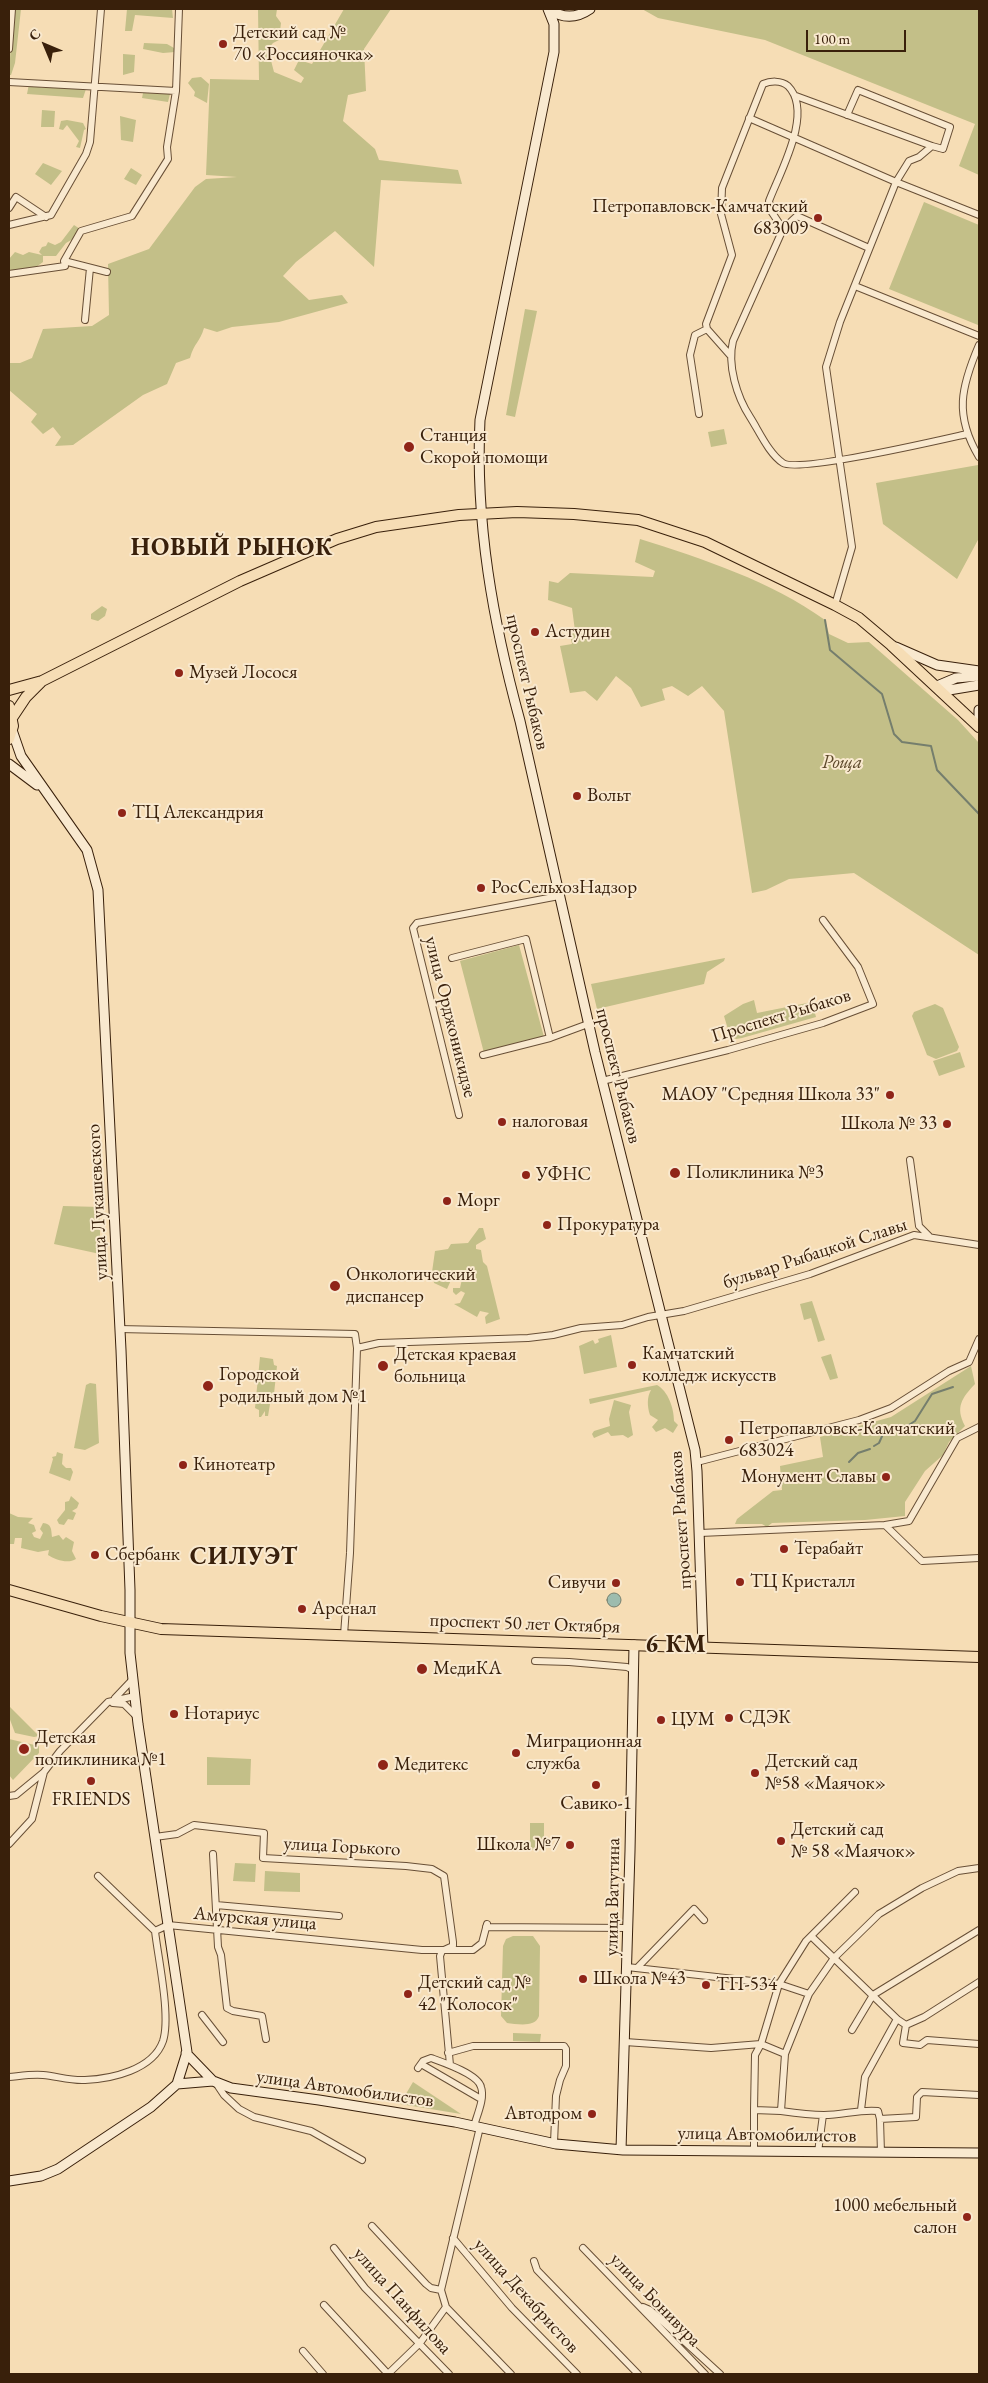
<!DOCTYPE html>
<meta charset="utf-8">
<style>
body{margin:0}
#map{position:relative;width:988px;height:2383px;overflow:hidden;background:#f6ddb5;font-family:"EB Garamond",serif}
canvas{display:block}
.frame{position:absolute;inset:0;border:10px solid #39200b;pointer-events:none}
.north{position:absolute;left:20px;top:20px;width:50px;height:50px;-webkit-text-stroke:4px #f9e9cf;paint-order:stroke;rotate:315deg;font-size:14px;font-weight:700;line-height:20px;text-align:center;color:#39200b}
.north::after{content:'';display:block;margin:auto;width:18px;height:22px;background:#39200b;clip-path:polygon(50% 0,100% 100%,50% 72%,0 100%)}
.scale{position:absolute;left:806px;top:30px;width:100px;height:22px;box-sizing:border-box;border:2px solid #39200b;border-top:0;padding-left:6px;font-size:15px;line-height:18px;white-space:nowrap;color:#39200b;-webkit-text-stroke:4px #f9e9cf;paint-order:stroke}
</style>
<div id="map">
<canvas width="988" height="2383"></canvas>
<div class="frame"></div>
<div class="north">С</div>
<div class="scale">100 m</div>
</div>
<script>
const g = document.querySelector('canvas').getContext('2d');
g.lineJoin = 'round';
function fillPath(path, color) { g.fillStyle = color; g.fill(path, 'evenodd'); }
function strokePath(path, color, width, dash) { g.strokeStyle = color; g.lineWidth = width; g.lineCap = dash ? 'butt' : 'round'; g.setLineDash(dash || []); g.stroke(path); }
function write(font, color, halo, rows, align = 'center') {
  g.font = font + ' "EB Garamond",serif'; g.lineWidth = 4; g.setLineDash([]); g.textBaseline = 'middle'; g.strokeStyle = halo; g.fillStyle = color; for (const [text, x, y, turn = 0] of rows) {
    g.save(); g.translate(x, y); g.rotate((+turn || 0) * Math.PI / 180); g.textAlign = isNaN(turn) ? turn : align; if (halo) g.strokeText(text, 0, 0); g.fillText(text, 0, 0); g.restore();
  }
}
const green = new Path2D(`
 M13,9h8l-6,54 -4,12h-2z
 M127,9h45l1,9 -38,-3 -3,16h-7z
 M258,9h19l-1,7 5,7 -2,17 -6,3 -5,6 6,23 27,11 3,-5 -10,-8 5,-10 13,4 32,-55h47l-27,40 2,42 -18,4 -5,26 32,28 4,11 79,10 4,14 -81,-4 -7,87 -39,-36 -39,31 -13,14 26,24 33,-5 6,8 -69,19 -47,5 -15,5 -13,-4c-4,14 -10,15 -14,30l-14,5 -9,21 -24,11 -70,50 -18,1 6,-9 -8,-10 -10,7 -12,-12 6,-8 -28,-24v-27h11l12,-5 11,-29 49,-3 17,-11 -1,-51 41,-15 46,-62 11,-8 31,-2 -31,-2 4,-96 49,1z
 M642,9h337v166l-20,-9 16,-42 -210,-84 -107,-22z
 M144,43l23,1 7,4 1,4 -12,1 -20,-4z
 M123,54l12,1 -1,17 -11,3z
 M201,77l8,7 -2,19 -13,-7 1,-4 -7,-9 4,-5z
 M29,84l14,4 34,-2 9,3 -3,9 -56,-4z
 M143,93l27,1 -2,8 -26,-4z
 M42,110l13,1 -1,16h-13z
 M120,116l16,4 -3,22 -12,-2z
 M67,120l16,3 3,6 -2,1 -4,18 -4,-1 3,-6 -12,-16 -4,5 -4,-1 2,-8z
 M43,163l19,8 -11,14 -16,-11z
 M131,168l11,7 -6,10 -12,-6z
 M924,202l55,23 -1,100 -89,-36z
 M74,225l6,4 -5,9 -9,5 -10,13h-13v6l-11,8h-23v-11l6,-7 8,3 6,-3 13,3 -3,-3 3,-5 4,-1 2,-4 7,3 6,-3z
 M525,309l12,2 -22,106 -9,-2z
 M724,429l3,15 -16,3 -3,-15z
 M978,465l1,73 -22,41 -74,-55 -7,-41z
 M640,539c63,20 131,42 185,81l4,14 19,9 21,-1 89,78 21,23v212l-125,-82 -65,6 -23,11 -14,3 -28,-182 -22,-25 -14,10 -16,-10 -10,3 3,11 -24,7 -10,-19 -15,-12 -19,25 -12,-10 -15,2 -10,-47 12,-2 -2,-10 5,-3 -3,-23 -24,-8 1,-19 9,2 12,-10 83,4 2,-6 -20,-9z
 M102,606l5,3 -2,7 -7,5 -7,-2v-5z
 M519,945l25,92 -60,16 -24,-92z
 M725,958l-1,3 -17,11 -3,12 -107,25 -6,-25z
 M754,1000l3,13 55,-11 4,15 -74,21 -6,1 -6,-3 -6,-20 19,-12z
 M935,1004l8,4 16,39 -2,4 -21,8 -9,-4 -15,-39 2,-4z
 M960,1052l5,15 -26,9 -6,-15z
 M63,1206l37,1v47l-46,-10z
 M479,1228h4l3,11 -10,6v4l5,1 2,12 4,4 13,53 -14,5 -1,-7 4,-4 -9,-2 -3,6 -23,-13 6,-1 5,-10 -4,-2 -5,4 -3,-3v-4h7l2,-9 -10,-1 -5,11 -13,-6 -2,-11 3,-21 13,-2 3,-5 17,-1z
 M812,1301l13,39 -7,2 -7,-24 -7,2 -4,-16z
 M611,1335l6,32 -33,7 -5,-28 14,-6 2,4 4,-2 -1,-3z
 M831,1354l7,24 -8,2 -9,-23z
 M260,1357l13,2 1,6 3,1 -4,37 -3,1 -2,12h-3v-5l-4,6h-2v-7l-4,-2z
 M971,1366l4,18c-13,14 -20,23 -10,42l-16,16 -6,13 -18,16 -20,31v14l-40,4 -93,3 -5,4 -5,-3h-27l2,-5 36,-28 9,-1 -2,-24 43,-9 -3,-20 71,-20z
 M90,1383l6,1 3,59 -14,7 -11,-2 12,-63z
 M657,1385c11,6 17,23 17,36l4,4 -5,8 -8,-5 -9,4 -4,-5 6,-7 -8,-5c-3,-9 -3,-18 1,-25l-61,14 -1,-5z
 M614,1400l17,5 -2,7 4,23 -5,3 -5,-3 -12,1 -3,-4 -14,6 -2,-4 2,-3 16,-5 -1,-7z
 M57,1452l6,2 -1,10 4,4h5l2,4 -3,9 -21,-8 4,-14 -1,-2 4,-1z
 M71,1496l8,7 -2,5 -5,3 4,2 -3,7 -5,-1 -4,6 -5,-1 -2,-4 8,-10v-8l4,-1z
 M9,1513l9,4 15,1 -5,5 6,2 2,6 -4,2 2,4 6,2 3,-6 -3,-4 3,-6c9,1 8,6 9,14l7,-2 4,5 3,-3 8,5 -2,9 4,8c-8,5 -20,1 -28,-4l1,-5 -11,2 -17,-4 1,-10h-7l-1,6h-5z
 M9,1706l30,30 -5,1 -19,-4 -6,-16z
 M9,1739l30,7v7l-26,27 -4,-5z
 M207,1757l44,2 -1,26h-43z
 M530,1823h14v27h-14z
 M235,1863l21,1 -1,18 -22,-1z
 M265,1871l35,2v19l-36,-1z
 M513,1936h20l7,10 -1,70c-4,12 -22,8 -32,7l-6,-7 2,-70 3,-7z
 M513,2033l28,1 -1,8 -27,-1z
 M413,2082l48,32 -61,-10z`);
const water = new Path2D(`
 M607 1600a7 7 0 1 1 14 0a7 7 0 1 1-14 0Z`);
const stream = new Path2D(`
 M825,620l5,30 52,44 12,40 8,8 29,4 6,24 42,44
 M874,1446l5,-3 4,-9 14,-9 7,3 11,-7 17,-27 21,-7
 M849,1462l9,-9 12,-4`);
const street = new Path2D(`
 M9,49l3,-40
 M9,82l167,9
 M796,96l136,50 -13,11 -10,4 -13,21 -56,140 -14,45 26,180 -17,58
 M847,115l11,-25 92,37 -7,22 -11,-3
 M749,118l147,64 83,33
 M9,208l7,-11 30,20
 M9,225l42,-10 35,-61 4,-12 11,-133
 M869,248l-72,-32 -14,13 -50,112c-6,24 4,56 17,76 9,14 19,37 33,46 16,10 157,-23 184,-29
 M64,261l43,11
 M9,274l56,-8 -1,-5 17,-30 51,-15 36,-57 -1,-12 9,-56 3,-82
 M855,286l124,50
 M85,320l5,-52
 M979,345c-18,42 -25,70 0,112
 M730,355l-23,-26 -1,-5 26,-69 -11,-41 1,-26 41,-104c7,-3 18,-4 25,2 26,26 -8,86 -19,115l2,10 12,18
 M699,414l-9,-59 5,-20 12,-6
 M452,958l74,-19 24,99 38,-14
 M483,1055l67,-17
 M602,1081l126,-31 95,-27 50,-19 -15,-37 -35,-47
 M459,1115l-46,-187 4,-5 142,-27
 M910,1160l9,66 10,10
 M119,1329l236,5 2,14 -7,205 -6,82
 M357,1348l22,-5 149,-5 25,-3 28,-7 41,-3 26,-8 36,-6 126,-37 104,-39 65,10
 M697,1462l162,-42 32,-12 58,-37 20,-9 10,-23
 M885,1525l24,-4 48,-83 22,-11
 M700,1533l185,-8 37,36 57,-3
 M535,1661l34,1 58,5 6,3
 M115,1698l18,-19
 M113,1703l11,1 13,13
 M9,1796l7,-1 28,-23
 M155,1837l22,-3 17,-9 70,8 -1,25 143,8 26,3 12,7 9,66v4l-11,5 -2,5 10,109
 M9,1844l23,-25 12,-47 16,-21 48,-49 27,-6
 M213,1854l5,93 3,8 6,53 6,3 29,5 4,23
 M98,1876l57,55
 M216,1905l123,11
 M486,1927l142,1
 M811,1936l86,83 -32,58 -4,33
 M627,1967l152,17 30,10
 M637,1968l57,-59 10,11
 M202,2015l21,27
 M897,2019l9,6 -3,18 17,2 7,-5 52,4
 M906,2025l18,-8 55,-35
 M852,2030l21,-35 106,-65
 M625,2042l86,6 50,-4 24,10
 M448,2053l25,-7h91l2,3v17l-6,14 -4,16 -2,47
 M421,2064l60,35
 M418,2068l5,-7 8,-3c11,4 47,16 50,29 4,11 -4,28 -7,39
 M9,2077c11,-1 23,-3 34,-2 13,1 28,6 42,5 26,-1 68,-10 78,-39 8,-25 -5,-83 -8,-110l13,-6 254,25h51l9,-7 5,-19
 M216,2083l8,12 15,14 15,8 57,14 51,29
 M754,2110l1,-55 6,-11 18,-60 27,-43 49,-49
 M781,2111c14,2 29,4 43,4 19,0 36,-6 54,-4l2,8 36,-2 1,-20 5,-5 57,3
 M880,2119l1,34
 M754,2152v-42l27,1 4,-57 24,-60 25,-36 45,-44 43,-26 36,-17 21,-3
 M818,2152l5,-37
 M372,2226l54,58 5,4 10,2
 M453,2238l59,70 65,66
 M334,2248l31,40 84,86
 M583,2248l122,126
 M534,2261l3,9 101,104
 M324,2305l64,69
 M446,2307l65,67
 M643,2307l7,3 70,64
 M303,2351l20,23
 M388,2374l32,-31 26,-36 -5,-17 39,-163`);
const secondary = new Path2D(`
 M548,9l6,15v28l-74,368c-5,103 13,202 40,301l75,331 100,398 2,21 6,177
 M549,9c14,10 28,9 41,0
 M896,647l41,18 42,6
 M937,686l19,-8 23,-2
 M943,691l36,-6
 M979,710v11
 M9,764l28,21
 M186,2053l27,28 18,7 88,12 136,22 101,22 67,6 356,3
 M177,2084l36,-3
 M621,2150l9,-299 4,-206
 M9,2181l32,-5 17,-7 93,-62 26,-23 10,-32 -49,-328 -8,-71v-63l-9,-240 -23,-460 -11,-40 -66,-94 -9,-26`);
const primary = new Path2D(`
 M9,690l33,-9 198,-100 97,-42 39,-12 83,-12 58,-3 57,2 64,6 67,22 130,63 24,13 32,27 88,82
 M9,706l4,20 -4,13
 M12,718l14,-21 15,-15
 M9,1590l92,26 60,13 818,28`);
const markers = [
 [223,44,5,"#8f2418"],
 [818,218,5,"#8f2418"],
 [409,447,6,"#8f2418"],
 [535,632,5,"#8f2418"],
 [179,673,5,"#8f2418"],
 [577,796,5,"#8f2418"],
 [122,813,5,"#8f2418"],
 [481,888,5,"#8f2418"],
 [890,1095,5,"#8f2418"],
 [502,1122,5,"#8f2418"],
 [947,1124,5,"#8f2418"],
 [675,1173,6,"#8f2418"],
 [526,1175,5,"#8f2418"],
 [447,1201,5,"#8f2418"],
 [547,1225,5,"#8f2418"],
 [335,1286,6,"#8f2418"],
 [632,1365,5,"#8f2418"],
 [383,1366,6,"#8f2418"],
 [208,1386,6,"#8f2418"],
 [729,1440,5,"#8f2418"],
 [183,1465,5,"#8f2418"],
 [886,1477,5,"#8f2418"],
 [784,1549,5,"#8f2418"],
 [95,1555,5,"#8f2418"],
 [740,1582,5,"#8f2418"],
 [616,1583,5,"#8f2418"],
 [302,1609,5,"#8f2418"],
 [422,1669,6,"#8f2418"],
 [174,1714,5,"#8f2418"],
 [729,1718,5,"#8f2418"],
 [661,1720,5,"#8f2418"],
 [24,1749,6,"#8f2418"],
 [516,1753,5,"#8f2418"],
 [383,1765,6,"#8f2418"],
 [755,1773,5,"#8f2418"],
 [91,1781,5,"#8f2418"],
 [596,1785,5,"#8f2418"],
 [781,1841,5,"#8f2418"],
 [570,1845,5,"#8f2418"],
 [583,1979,5,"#8f2418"],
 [706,1985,5,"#8f2418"],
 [408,1994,5,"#8f2418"],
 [592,2114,5,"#8f2418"],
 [967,2217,5,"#8f2418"]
];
const poiNames = [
 ["Детский сад №",233,33],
 ["70 «Россияночка»",233,55],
 ["Петропавловск-Камчатский",808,207,"right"],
 ["683009",808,229,"right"],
 ["Станция",420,436],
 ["Скорой помощи",420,458],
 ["Астудин",545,632],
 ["Музей Лосося",189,673],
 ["Вольт",587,796],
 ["ТЦ Александрия",132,813],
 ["РосСельхозНадзор",491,888],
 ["МАОУ \"Средняя Школа 33\"",880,1095,"right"],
 ["налоговая",512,1122],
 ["Школа № 33",937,1124,"right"],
 ["Поликлиника №3",686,1173],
 ["УФНС",536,1175],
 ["Морг",457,1201],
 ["Прокуратура",557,1225],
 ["Онкологический",346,1275],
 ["диспансер",346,1297],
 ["Камчатский",642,1354],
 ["колледж искусств",642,1376],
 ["Детская краевая",394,1355],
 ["больница",394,1377],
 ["Городской",219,1375],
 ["родильный дом №1",219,1397],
 ["Петропавловск-Камчатский",739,1429],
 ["683024",739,1451],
 ["Кинотеатр",193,1465],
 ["Монумент Славы",876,1477,"right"],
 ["Терабайт",794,1549],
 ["Сбербанк",105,1555],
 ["ТЦ Кристалл",750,1582],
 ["Сивучи",606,1583,"right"],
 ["Арсенал",312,1609],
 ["МедиКА",433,1669],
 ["Нотариус",184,1714],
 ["СДЭК",739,1718],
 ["ЦУМ",671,1720],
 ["Детская",35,1738],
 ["поликлиника №1",35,1760],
 ["Миграционная",526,1742],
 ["служба",526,1764],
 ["Детский сад",765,1762],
 ["№58 «Маячок»",765,1784],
 ["Медитекс",394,1765],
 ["FRIENDS",91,1800,"center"],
 ["Савико-1",596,1804,"center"],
 ["Детский сад",791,1830],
 ["№ 58 «Маячок»",791,1852],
 ["Школа №7",560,1845,"right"],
 ["Школа №43",593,1979],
 ["Детский сад №",418,1983],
 ["42 \"Колосок\"",418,2005],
 ["ТП-534",716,1985],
 ["Автодром",582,2114,"right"],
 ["1000 мебельный",957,2206,"right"],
 ["салон",957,2228,"right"]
];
const streetNames = [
 ["проспект Рыбаков",527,682,77],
 ["Проспект Рыбаков",781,1016,-17],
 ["улица Орджоникидзе",450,1017,76],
 ["проспект Рыбаков",618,1076,76],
 ["улица Лукашевского",98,1202,-93],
 ["бульвар Рыбацкой Славы",815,1254,-18],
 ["проспект Рыбаков",681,1520,-94],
 ["проспект 50 лет Октября",525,1624,2],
 ["улица Горького",342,1847,3],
 ["улица Ватутина",613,1897,-89],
 ["Амурская улица",255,1919,5],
 ["улица Автомобилистов",345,2089,8],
 ["улица Автомобилистов",767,2135,1],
 ["улица Декабристов",526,2296,48],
 ["улица Бонивура",655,2300,46],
 ["улица Панфилова",402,2301,48]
];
const parkNames = [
 ["Роща",842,763]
];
const districtNames = [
 ["НОВЫЙ РЫНОК",232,548],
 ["СИЛУЭТ",244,1557],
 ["6 КМ",676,1645]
];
fillPath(green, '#c3bf88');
fillPath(water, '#9dbcae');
strokePath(water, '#757e6d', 1);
strokePath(stream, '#757e6d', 2);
strokePath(street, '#684f36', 8);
strokePath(secondary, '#39200b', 11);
strokePath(primary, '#39200b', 12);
strokePath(street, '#f9e9cf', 6);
strokePath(secondary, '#f9e9cf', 9);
strokePath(primary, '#f6ddb5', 10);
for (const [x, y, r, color] of markers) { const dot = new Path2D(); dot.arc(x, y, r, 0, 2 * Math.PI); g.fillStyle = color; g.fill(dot); strokePath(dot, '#f9e9cf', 2); }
write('19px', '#39200b', '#f9e9cf', poiNames, 'left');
write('19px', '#39200b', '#f9e9cf', streetNames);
write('italic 19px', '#5c482a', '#f9e9cf', parkNames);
g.letterSpacing = '1px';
write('bold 24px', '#39200b', '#f9e9cf', districtNames);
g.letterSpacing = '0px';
</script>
